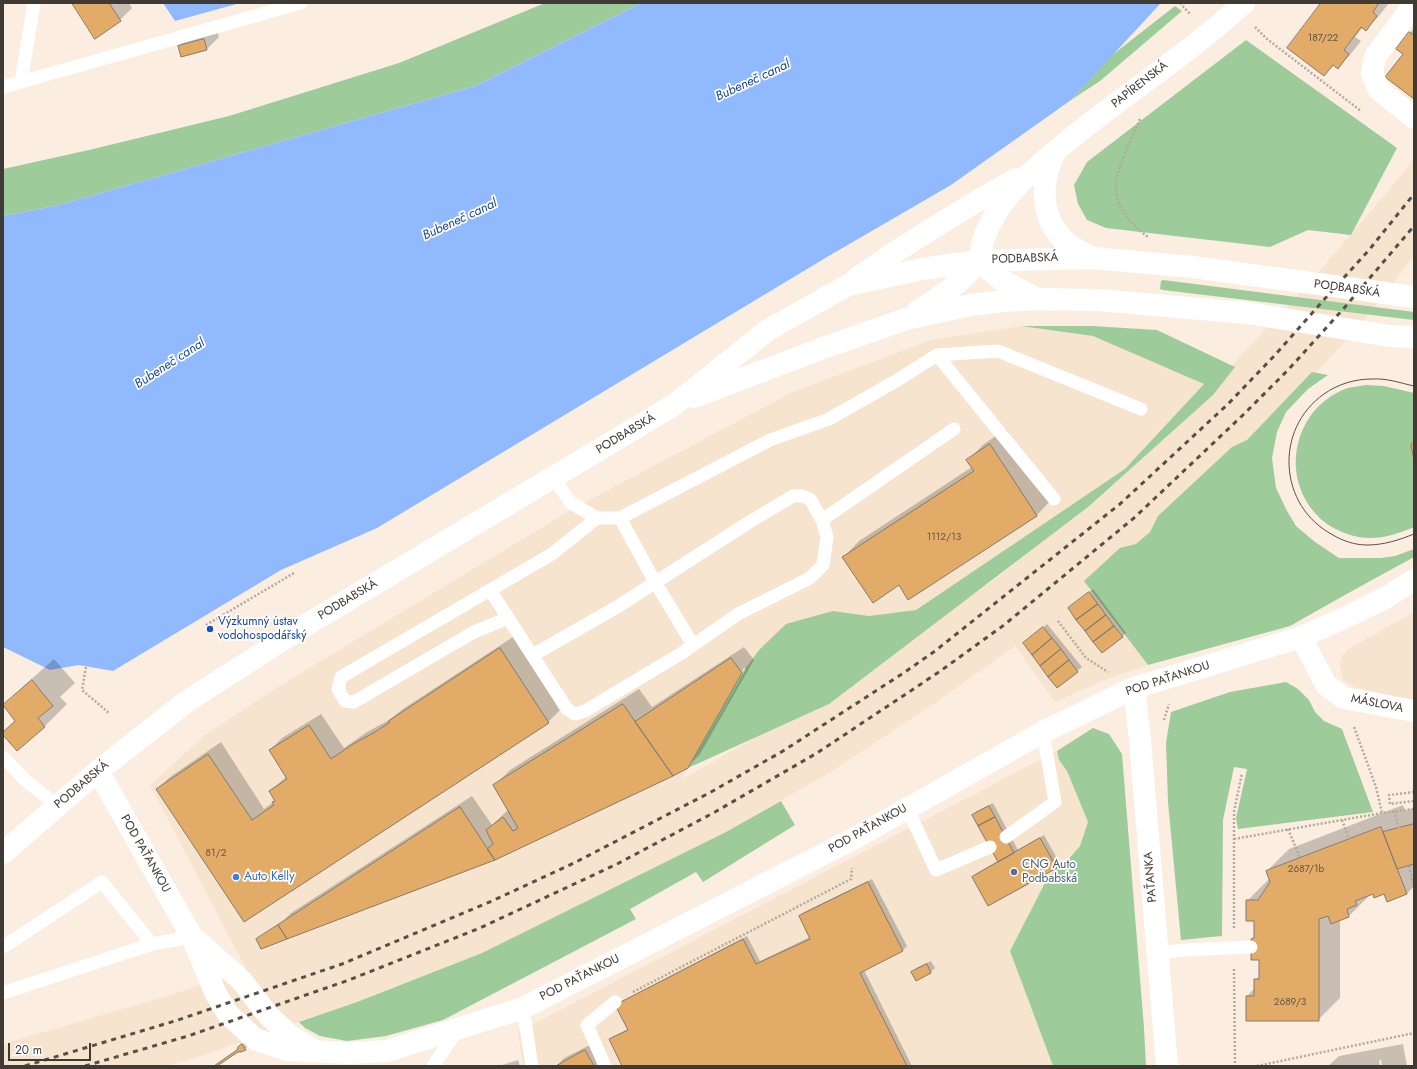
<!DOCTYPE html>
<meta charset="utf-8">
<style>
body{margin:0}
#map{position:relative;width:1417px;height:1069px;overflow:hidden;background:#fbeee0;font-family:Jost,sans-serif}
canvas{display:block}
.frame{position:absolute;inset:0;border:4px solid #3f3a34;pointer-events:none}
.scale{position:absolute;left:8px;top:1043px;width:83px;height:18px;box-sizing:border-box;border:2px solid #3f3a34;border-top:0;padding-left:5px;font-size:12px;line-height:14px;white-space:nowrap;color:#3f3a34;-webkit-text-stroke:3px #fff;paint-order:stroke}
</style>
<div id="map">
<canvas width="1417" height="1069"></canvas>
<div class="frame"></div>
<div class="scale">20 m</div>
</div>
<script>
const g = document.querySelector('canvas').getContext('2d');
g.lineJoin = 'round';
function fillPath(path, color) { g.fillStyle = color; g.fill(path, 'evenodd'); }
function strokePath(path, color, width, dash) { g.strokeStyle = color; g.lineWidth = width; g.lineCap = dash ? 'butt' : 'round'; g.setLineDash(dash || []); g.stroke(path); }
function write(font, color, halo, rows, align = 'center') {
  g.font = font + ' Jost,sans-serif'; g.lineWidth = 3.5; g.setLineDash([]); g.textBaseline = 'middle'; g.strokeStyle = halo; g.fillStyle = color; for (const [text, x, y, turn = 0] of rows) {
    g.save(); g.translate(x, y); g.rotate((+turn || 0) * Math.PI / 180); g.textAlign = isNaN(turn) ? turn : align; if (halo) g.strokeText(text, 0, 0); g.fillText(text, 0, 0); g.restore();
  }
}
const built = new Path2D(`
 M1414,158v98l-55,71 -99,105 -171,156 59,77 -46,16 -47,21 -40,-56 -77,55 -109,72 -103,59 -244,121 -126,49 -161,56 -28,8h-164v-22l171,-50 72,-25 -96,-184 55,-50 76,-50 295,-178 217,-115 138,-52 90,-14 72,10 74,29 37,19 -63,69 72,-68 97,-103 84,-98zM1119,474l-17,16 -100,84 -102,72 -106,70 -112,63 6,-11 145,-157 36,5 47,-6z
 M1414,612v89l-60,-14 -11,-8 -3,-12 1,-9 7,-9z
 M1057,751l2,9 8,11 21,51 -8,24 -13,15 -19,16 -38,74 43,115h-530l-5,-34z`);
const green = new Path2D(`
 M545,3h96l-166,83 -416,119 -56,11v-47l86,-19 140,-34 170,-53z
 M1175,6l7,5 -82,70 -29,19 40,-44z
 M1246,40l151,108 -46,87 -43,-5 -38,17 -164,-19 -19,-8 -9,-16 -4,-19 13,-23z
 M1163,280l251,32v8l-251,-30 -3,-1 1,-8z
 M1021,326h71l65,4 78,37 -22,28 -125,112 -259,197 -141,64 54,-95 17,-23 27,-26 47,-13 36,5 47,-6 209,-141 79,-85 -111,-48z
 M1312,372l16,3 -20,14 -22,23 -9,20 -5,26 4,30 10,21 10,17 19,16 24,16h42l14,-2 19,-7v8l-71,39 -53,30 -142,39 -64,-84 36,-33 16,-4 14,-12 8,-16 74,-69 15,-7z
 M1366,385l18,1 30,7v48l-3,5 3,13v68c-14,6 -28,11 -44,11 -15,0 -31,-6 -43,-14 -35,-26 -41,-74 -16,-109 9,-12 22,-22 37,-27 5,-1 12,-2 18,-3z
 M1286,682l12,7 11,11 6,12 9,9 18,8 31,83 -135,17 -2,-11 11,-49 -13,-2 -11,53 -1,116 -41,4 -13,-138 -2,-59 5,-31 59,-20z
 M1093,728l16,6 13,20 22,274 2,38h-93l-43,-115 38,-74 19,-16 13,-15 8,-24 -21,-51 -8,-11 -2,-9z
 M781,801l14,24 -92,57 -7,-10 -66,37 6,10 -193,101 -57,16 -39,5 -27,-5 -15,-8 -6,-6 58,-20 125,-49 244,-121z`);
const water = new Path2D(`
 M163,3h77l-65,18z
 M641,3h520l-90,97 -120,85 -124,72 -450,271 -96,42 -168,101 -34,-6 -29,5 -47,-23v-431l56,-11 416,-119z`);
const shadow = new Path2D(`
 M73,3h56l3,5 -12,12z
 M1323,3h66l-11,14 -12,12 -3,-2 -8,10 6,4 -11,14 -12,12 -4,-2 -10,10z
 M216,27l3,10 -12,12 -28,-3 12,-12z
 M1414,28v70l-10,-44 -7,-5z
 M1006,429l46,70 -15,16 -128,84 -10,-15 -55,-27 15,-16 113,-74 -4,-7 16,-16z
 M1093,589l33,44 -4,4 -49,-32z
 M1047,624l35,43 -25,20 -29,-47z
 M513,637l47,73 -12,12 -303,199 -88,-132 13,-12 51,-35 43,67 12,-9 -6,-9 17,-15 -17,-26 12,-12 39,-24 23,34 23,-16 22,-12 14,-11z
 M744,647l10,13 -54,94 -13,13 -192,92 -238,80 26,-18 8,-8 181,-117 20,29 16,-15 -14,-24 16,-16 129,-81 13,18zM744,668l2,1 -53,91h-2z
 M54,659l21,24 -15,14 7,7 -22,22 -28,24 -14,-17 13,-13 -12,-14 22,-22z
 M993,803l25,47 26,-15 16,29 -4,4 -83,9 4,-4 21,-12 -25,-46 4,-4z
 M1403,805l2,6 9,-3v78l-7,8 -34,-1 -2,1 -22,22 -9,3v79l-22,22 -71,-24 8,-8v-8l5,-4v-17l-8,-20 3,-3v-16l-8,-19 22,-22 -2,-8 22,-22z
 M872,879l35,67 -4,4 -39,20 48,96h-289l-13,-26 4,-4 14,-7 -8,-27 127,-66 13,25 50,-24 -10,-21 4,-4z
 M931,961l4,7 -4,4 -15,8 -3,-8 3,-4z
 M246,1041l3,4 -4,4 -7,2 -22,15h-2l24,-17v-2z
 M594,1043l12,23h-49l7,-8z
 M1403,1044l4,22h-25l-1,-6h-2l1,6h-52l11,-10z
 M518,1060l2,6h-21z`);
const building = new Path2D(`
 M72,3h37l12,18 -26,18z
 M1321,3h58l-6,9 4,4 -11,15 -5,-4 -17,23 5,4 -11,15 -5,-4 -9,11 -37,-28z
 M1409,32l5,3v64l-29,-22 18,-23 -7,-5z
 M204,39l3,11 -26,7 -3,-11z
 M1414,441v18l-3,-13z
 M990,444l47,72 -129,84 -9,-15 -26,18 -31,-46 132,-86 -8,-11z
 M1089,592l9,12 -22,16 -8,-12z
 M1098,604l8,11 -21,16 -9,-11z
 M1106,615l8,11 -21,16 -8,-11z
 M1114,626l9,11 -21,16 -9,-11z
 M1043,627l9,11 -20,17 -9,-12z
 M1052,638l9,11 -21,17 -8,-11z
 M500,648l49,75 -305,199 -88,-133 52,-35 44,66 22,-15 -2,-3 3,-1 -6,-10 18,-12 -18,-29 40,-25 22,34 22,-15 22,-12 15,-10 -1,-1z
 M1061,649l8,11 -21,17 -8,-11z
 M731,658l11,15 -54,95 -15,8 -38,-54z
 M1069,660l9,12 -21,16 -9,-11z
 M32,680l21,26 -15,12 7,9 -28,24 -14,-16v-3l12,-11 -12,-16z
 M623,704l50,72 -178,84 -8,-11 6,-5 -7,-14 17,-13 10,14 5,-3 -25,-43z
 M989,806l6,11 -17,9 -6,-11z
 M460,807l35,53 -208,79 -9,-14z
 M995,817l19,36 -16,9 -20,-36z
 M1414,824v40l-17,5 -14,-37z
 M1381,827l26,67 -20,8 -3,-8 -10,4 -1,-4 -18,7 2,4 -10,4 2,8 -18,7 -3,-8 -9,3v102h-73v-25h8v-17h5v-19h-8v-21l3,-1v-17h-8v-21h12l12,-18 -4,-11z
 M1040,838l17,30 -69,38 -16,-29z
 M868,882l35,69 -43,22 47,93h-285l-13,-27 19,-9 -13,-25 128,-66 13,25 54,-25 -11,-23z
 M278,925l9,14 -26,10 -5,-10z
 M927,964l4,9 -15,8 -5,-9z
 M242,1044l4,6 -5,2h-3l-21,14h-3l23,-16 1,-3z
 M585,1050l9,16h-38z`);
const path = new Path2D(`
 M1180,3l11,12
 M1255,27l12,12 94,72
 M1140,119c-20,50 -46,77 8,118
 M1058,621l28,37 22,14
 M206,625l88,-52
 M86,667l-4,23 27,23
 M1164,720l5,-16
 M1354,727l22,60 6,26
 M1414,792l-25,3 1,9 24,-3
 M1394,811l5,17
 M1342,820l7,19
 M1288,829l12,29
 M1234,839l148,-26 32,-4
 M1409,866l5,23
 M1234,928v-116l8,-39
 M1234,969l1,97
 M633,992l218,-113 1,-11
 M1257,1066l157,-33`);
const lane = new Path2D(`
 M21,82l13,-79
 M3,87l298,-84
 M937,355l117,144
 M553,477l18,26 26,15h23l150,-78 59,-21 67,-38 41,-26 61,-4 143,58
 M620,518l35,64 38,63
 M822,520l132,-91
 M490,590l77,119 8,5 10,-3 97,-58 56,-39 72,-36 13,-13 4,-28 -5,-17 -12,-21 -8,-3h-9l-42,25 -134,86 -84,48
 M508,618l-34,14 -120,70 -9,-1 -7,-12 3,-12 211,-123 45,-36
 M3,757l22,23 33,26
 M907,808l29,62 54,-23
 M1006,837l49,-35 -12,-70
 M3,947l99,-65 50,62
 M1157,953l27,-3 67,-3
 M3,993l149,-49 40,-7
 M523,1008l9,58
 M433,1066l25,-37
 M605,1066l-18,-41 28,-23`);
const street = new Path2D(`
 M1414,4l-39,53 -3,17 7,16 35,28
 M1301,637l25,48 18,13 70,13
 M1134,688l6,52 27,326
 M98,771l94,166 24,57 12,20 27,25 32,11 62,3 38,-2 136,-43 334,-171 186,-105 91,-44 167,-51 39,-17 45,-22 29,-18
 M196,940l46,41 26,34 21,20 25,15`);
const secondary = new Path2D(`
 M1054,154c-14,29 -14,65 12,88 8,7 17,11 27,16
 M978,261l25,20 34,18
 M857,278c52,-36 103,-68 159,-99
 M917,312c18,-11 49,-33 60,-50 5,-6 4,-17 7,-24 7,-20 19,-37 34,-53 69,-68 155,-117 226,-182
 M694,397l132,-50 80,-28 65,-14 33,-4 33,-2 61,1 149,13 143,23 24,1
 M3,853l95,-82 88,-69 120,-77 368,-220 94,-75 80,-45 74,-16 56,-8 115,-3 100,9 221,30`);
const tram = new Path2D(`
 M1414,386c-14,-3 -27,-8 -42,-7 -17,0 -34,5 -48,15 -50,35 -46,112 9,141 10,6 22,10 34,10 17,0 32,-5 47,-11`);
const rail = new Path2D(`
 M25,1066l153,-46 164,-56 150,-63 82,-38 137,-71 72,-41 122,-79 30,-21 185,-147 108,-100 47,-49 55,-62 39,-43 45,-56
 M85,1066l103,-30 161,-56 131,-52 137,-64 98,-52 102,-59 122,-81 65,-47 130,-107 109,-103 46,-46 56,-62 69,-81`);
const markers = [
 [210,629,4,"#1a4fb4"],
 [1014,872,4,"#5c6f8a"],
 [236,877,4,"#3f7fe0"]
];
const numberNames = [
 ["187/22",1323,39],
 ["1112/13",944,538],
 ["81/2",216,854],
 ["2687/1b",1306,870],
 ["2689/3",1290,1003]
];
const streetNames = [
 ["PAPÍRENSKÁ",1140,85,-38],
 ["PODBABSKÁ",1025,259,-2],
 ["PODBABSKÁ",1347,289,8],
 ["PODBABSKÁ",626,434,-31],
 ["PODBABSKÁ",348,600,-31],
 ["POD PAŤANKOU",1168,679,-18],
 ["MÁSLOVA",1377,704,11],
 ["PODBABSKÁ",82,785,-40],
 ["POD PAŤANKOU",868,829,-29],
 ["POD PAŤANKOU",145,854,60],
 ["PAŤANKA",1151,877,-95],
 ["POD PAŤANKOU",580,978,-27]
];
const transitNames = [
 ["Výzkumný ústav",218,622],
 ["vodohospodářský",218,636]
];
const serviceNames = [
 ["CNG Auto",1022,865],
 ["Podbabská",1022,879]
];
const shopNames = [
 ["Auto Kelly",244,877]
];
const waterNames = [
 ["Bubeneč canal",753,81,-25],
 ["Bubeneč canal",460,220,-25],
 ["Bubeneč canal",170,364,-33]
];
fillPath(built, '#f6e4cf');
fillPath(green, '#9dcb9a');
fillPath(water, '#91bafe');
fillPath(shadow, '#0003');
fillPath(building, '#e2ac68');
strokePath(building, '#857a6d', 1);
strokePath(path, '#b3a99e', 2.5, [2, 2]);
strokePath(lane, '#fff', 13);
strokePath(street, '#fff', 22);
strokePath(secondary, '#fff', 22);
strokePath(tram, '#565049', 1);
strokePath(rail, '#565049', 3, [5, 5]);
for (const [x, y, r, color] of markers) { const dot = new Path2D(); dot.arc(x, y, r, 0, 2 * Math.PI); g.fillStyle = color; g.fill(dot); strokePath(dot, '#fff', 1.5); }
write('10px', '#685641', null, numberNames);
write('12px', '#3f3a34', '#fff', streetNames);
write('12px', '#164399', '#fff', transitNames, 'left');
write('12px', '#4e5e75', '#fff', serviceNames, 'left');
write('12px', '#366cbe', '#fff', shopNames, 'left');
write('italic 13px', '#194693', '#fff', waterNames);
</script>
